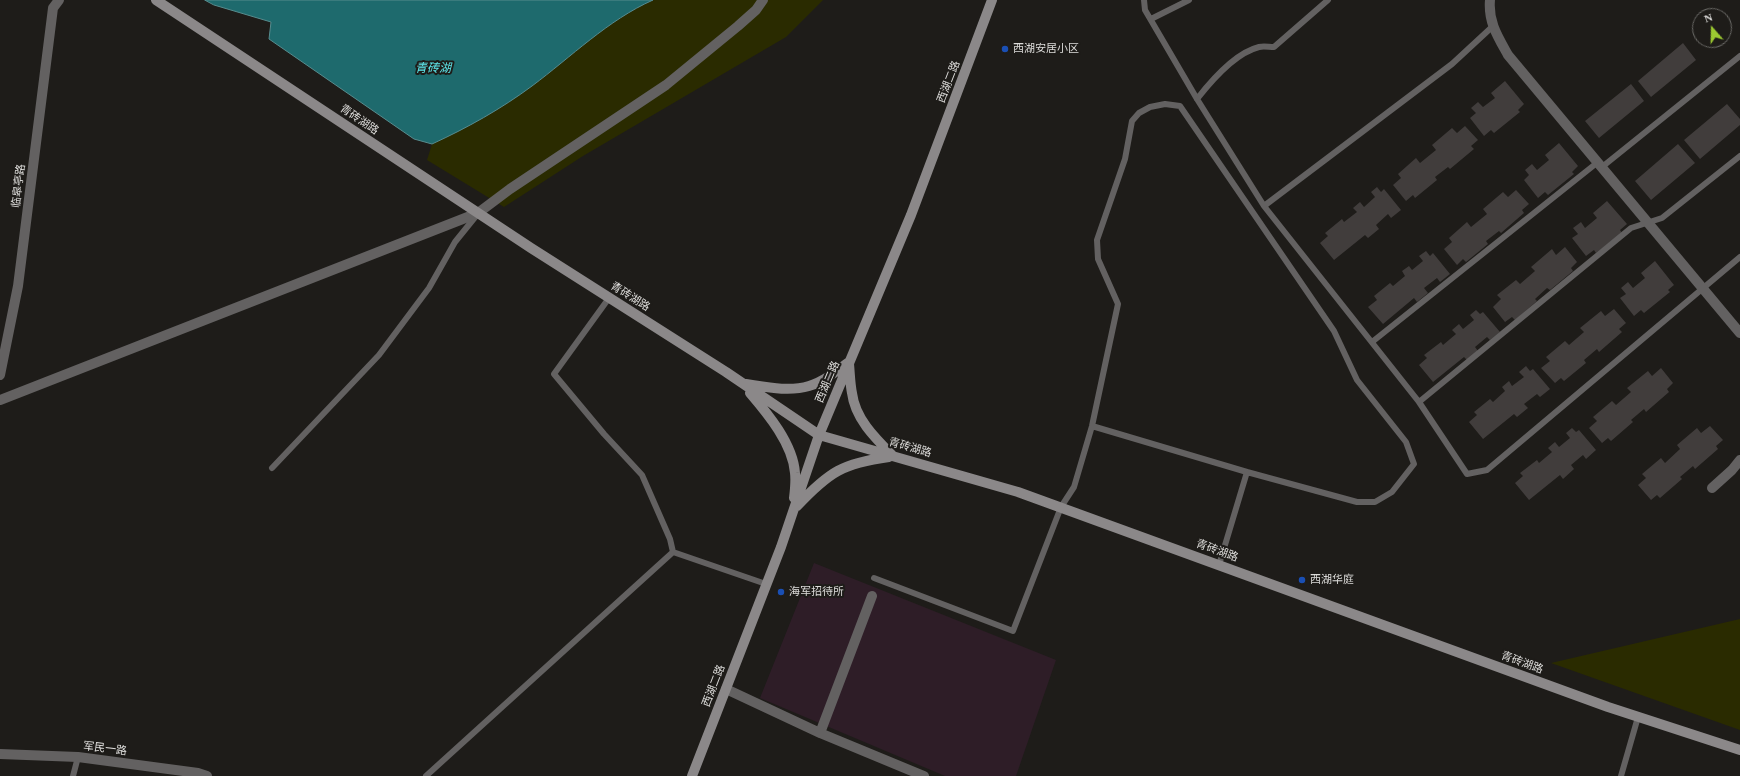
<!DOCTYPE html>
<meta charset="utf-8">
<style>
body{margin:0}
#map{position:relative;width:1740px;height:776px;overflow:hidden;background:#1e1c19;font-family:"Times New Roman",serif}
canvas{display:block}
.north{position:absolute;left:1692px;top:8px;width:40px;height:40px;box-sizing:border-box;background:#1e1c19;border:1px solid #6a6966;border-radius:50%;rotate:340deg;font-size:11px;font-weight:700;line-height:16px;text-align:center;color:#dddcda}
.north::after{content:'';display:block;margin:auto;width:14px;height:18px;background:#9cca31;clip-path:polygon(50% 0,100% 100%,50% 72%,0 100%)}
</style>
<div id="map">
<canvas width="1740" height="776"></canvas>
<div class="north">N</div>
</div>
<script>
const g = document.querySelector('canvas').getContext('2d');
g.lineJoin = 'round';
function fillPath(path, color) { g.fillStyle = color; g.fill(path, 'evenodd'); }
function strokePath(path, color, width, dash) { g.strokeStyle = color; g.lineWidth = width; g.lineCap = dash ? 'butt' : 'round'; g.setLineDash(dash || []); g.stroke(path); }
function write(font, color, halo, rows, align = 'center') {
  g.font = font + ' "Times New Roman","Noto Sans SC",serif'; g.lineWidth = 4; g.setLineDash([]); g.textBaseline = 'middle'; g.strokeStyle = halo; g.fillStyle = color; for (const [text, x, y, turn = 0] of rows) {
    g.save(); g.translate(x, y); g.rotate((+turn || 0) * Math.PI / 180); g.textAlign = isNaN(turn) ? turn : align; if (halo) g.strokeText(text, 0, 0); g.fillText(text, 0, 0); g.restore();
  }
}
const commercial = new Path2D(`
 M814,563l242,97 -40,116h-71l-185,-78z`);
const green = new Path2D(`
 M653,0h170l-37,37 -203,119 -79,51 -77,-47 5,-16c35,-16 69,-35 100,-58 39,-29 76,-66 121,-86z
 M1740,619v111l-189,-67z`);
const water = new Path2D(`
 M205,0h448c-45,20 -82,57 -121,86 -31,23 -65,42 -100,58l-18,-5 -145,-100 2,-17 -57,-17z`);
const building = new Path2D(`
 M1683,43l13,17 -45,37 -13,-16z
 M1505,81l19,23 -6,6 2,2 -26,21 -3,-3 -7,6 -14,-18 6,-5 -5,-5 7,-6 5,5 12,-9 -4,-5z
 M1631,84l13,17 -45,37 -14,-17z
 M1727,104l13,15v6l-40,34 -16,-19z
 M1465,126l13,14 -7,6 3,3 -24,20 -2,-2 -13,10 2,3 -22,18 -2,-3 -7,6 -13,-16 8,-7 -3,-4 18,-16 4,5 16,-13 -4,-5 20,-17 5,5z
 M1559,143l19,23 -6,6 2,2 -26,21 -3,-3 -7,6 -14,-18 5,-5 -4,-5 7,-6 5,6 12,-10 -4,-5z
 M1678,144l17,19 -44,37 -16,-19z
 M1377,187l4,5 3,-3 17,21 -10,8 -3,-4 -12,11 3,4 -11,9 -3,-3 -31,25 -14,-17 8,-7 -3,-3 17,-14 2,3 13,-10 -4,-4 7,-6 4,5 11,-10 -4,-5z
 M1516,190l13,14 -7,6 2,3 -23,20 -2,-2 -13,10 2,3 -22,18 -3,-3 -6,6 -13,-16 8,-7 -3,-4 18,-16 4,5 16,-13 -4,-5 20,-17 5,5z
 M1607,201l20,23 -7,6 2,3 -26,20 -2,-3 -8,6 -14,-18 6,-4 -5,-6 8,-6 4,6 12,-10 -4,-5z
 M1565,247l12,15 -6,6 2,3 -23,19 -3,-2 -12,11 2,2 -22,19 -3,-3 -7,5 -12,-15 8,-8 -4,-4 19,-15 4,4 15,-13 -4,-4 21,-18 4,6z
 M1426,251l4,5 3,-3 17,21 -10,8 -3,-4 -13,10 4,5 -11,9 -3,-4 -31,26 -15,-17 9,-7 -3,-4 16,-13 3,3 12,-10 -3,-5 7,-5 3,4 11,-9 -4,-5z
 M1655,261l19,24 -6,5 2,2 -26,21 -3,-3 -7,6 -14,-18 6,-4 -5,-6 7,-6 5,6 12,-10 -4,-5z
 M1614,309l12,14 -7,6 3,3 -23,20 -2,-3 -13,11 2,3 -22,18 -3,-3 -6,5 -14,-15 9,-7 -4,-4 19,-16 4,4 15,-13 -4,-4 21,-17 4,5z
 M1476,310l4,4 3,-2 17,20 -10,8 -3,-3 -12,10 3,4 -11,9 -3,-3 -31,25 -14,-17 8,-7 -3,-3 17,-13 2,3 13,-11 -4,-4 7,-6 4,5 11,-9 -4,-5z
 M1526,366l4,5 3,-2 17,20 -10,8 -3,-3 -13,10 4,4 -11,9 -3,-3 -31,25 -14,-17 8,-7 -3,-3 16,-13 3,3 12,-11 -3,-4 7,-6 3,5 12,-9 -5,-5z
 M1661,368l12,15 -6,6 2,3 -23,20 -2,-3 -13,11 2,2 -22,19 -3,-3 -6,5 -13,-15 8,-7 -4,-4 19,-16 4,4 15,-13 -4,-4 21,-17 4,5z
 M1710,426l13,14 -7,6 2,3 -23,20 -2,-3 -13,11 2,2 -22,19 -3,-3 -6,5 -13,-15 8,-7 -4,-4 19,-16 4,5 15,-14 -3,-4 20,-17 4,5z
 M1572,428l4,4 3,-2 17,20 -10,9 -3,-4 -12,10 3,4 -11,10 -3,-4 -31,25 -14,-17 8,-7 -3,-3 17,-13 2,3 13,-11 -4,-4 7,-6 4,5 11,-9 -4,-5z`);
const lane = new Path2D(`
 M1144,0l1,10 52,89 67,107 155,196 48,72 20,-4 253,-213
 M1151,19l38,-19
 M1197,99c14,-18 38,-46 62,-52 4,-1 10,0 15,0l54,-47
 M1602,167l138,-111
 M1264,206l188,-142 40,-37
 M1372,342l226,-180
 M1419,402l212,-174 31,-10 78,-62
 M1092,426l155,46
 M272,468l107,-113 50,-67 26,-46 21,-26
 M673,552l93,32
 M874,578l139,53 48,-124 13,-20 18,-61 26,-122 -20,-45 -1,-19 28,-81 7,-38 7,-8 11,-6 15,-3 15,2 154,225 23,49 49,62 8,22 -22,28 -17,10h-18l-110,-30 -28,93
 M73,776l5,-19
 M426,776l247,-224 -3,-13 -28,-64 -38,-41 -50,-60 55,-76
 M1621,776l17,-59`);
const street = new Path2D(`
 M1490,0c-2,22 8,37 18,55l232,278
 M0,375l18,-89 35,-278 6,-8
 M0,400l478,-187 32,-24 156,-104 72,-59 18,-16 7,-10
 M1712,488l20,-18 8,-10
 M726,689l94,44 104,43
 M820,733l52,-137
 M0,754l78,3 120,16 9,3`);
const secondary = new Path2D(`
 M156,0l375,248 195,124 93,63 199,57 590,215 132,43
 M849,364c1,10 1,19 3,29 3,25 22,44 40,62
 M746,384c20,3 43,8 63,2 14,-4 28,-15 40,-24
 M750,393c18,21 43,51 45,80 1,8 0,17 -1,25
 M797,506c32,-34 46,-43 92,-49
 M692,776l89,-229 38,-112 92,-220 81,-215`);
const markers = [
 [1005,49,4,"#1a4fb4"],
 [1302,580,4,"#1a4fb4"],
 [781,592,4,"#1a4fb4"]
];
const poiNames = [
 ["西湖安居小区",1013,49],
 ["西湖华庭",1310,580],
 ["海军招待所",789,592]
];
const streetNames = [
 ["西湖二路",949,82,-69],
 ["青砖湖路",359,120,34],
 ["临皋亭路",19,186,-83],
 ["青砖湖路",630,297,32],
 ["西湖二路",828,382,-67],
 ["青砖湖路",910,448,16],
 ["青砖湖路",1217,551,20],
 ["青砖湖路",1522,663,20],
 ["西湖二路",714,686,-69],
 ["军民一路",105,749,7]
];
const waterNames = [
 ["青砖湖",433,69]
];
fillPath(commercial, '#2e1d27');
fillPath(green, '#2a2b00');
fillPath(water, '#1e6a6d');
strokePath(water, '#578c8e', 1);
fillPath(building, '#413d3c');
strokePath(lane, '#636161', 6);
strokePath(street, '#636161', 10);
strokePath(secondary, '#8b8889', 10);
for (const [x, y, r, color] of markers) { const dot = new Path2D(); dot.arc(x, y, r, 0, 2 * Math.PI); g.fillStyle = color; g.fill(dot); strokePath(dot, '#1e1c19', 1.5); }
write('11px', '#dddcda', '#1e1c19', poiNames, 'left');
write('11px', '#dddcda', '#1e1c19', streetNames);
write('italic 12px', '#5ee9ee', '#1e1c19', waterNames);
</script>
